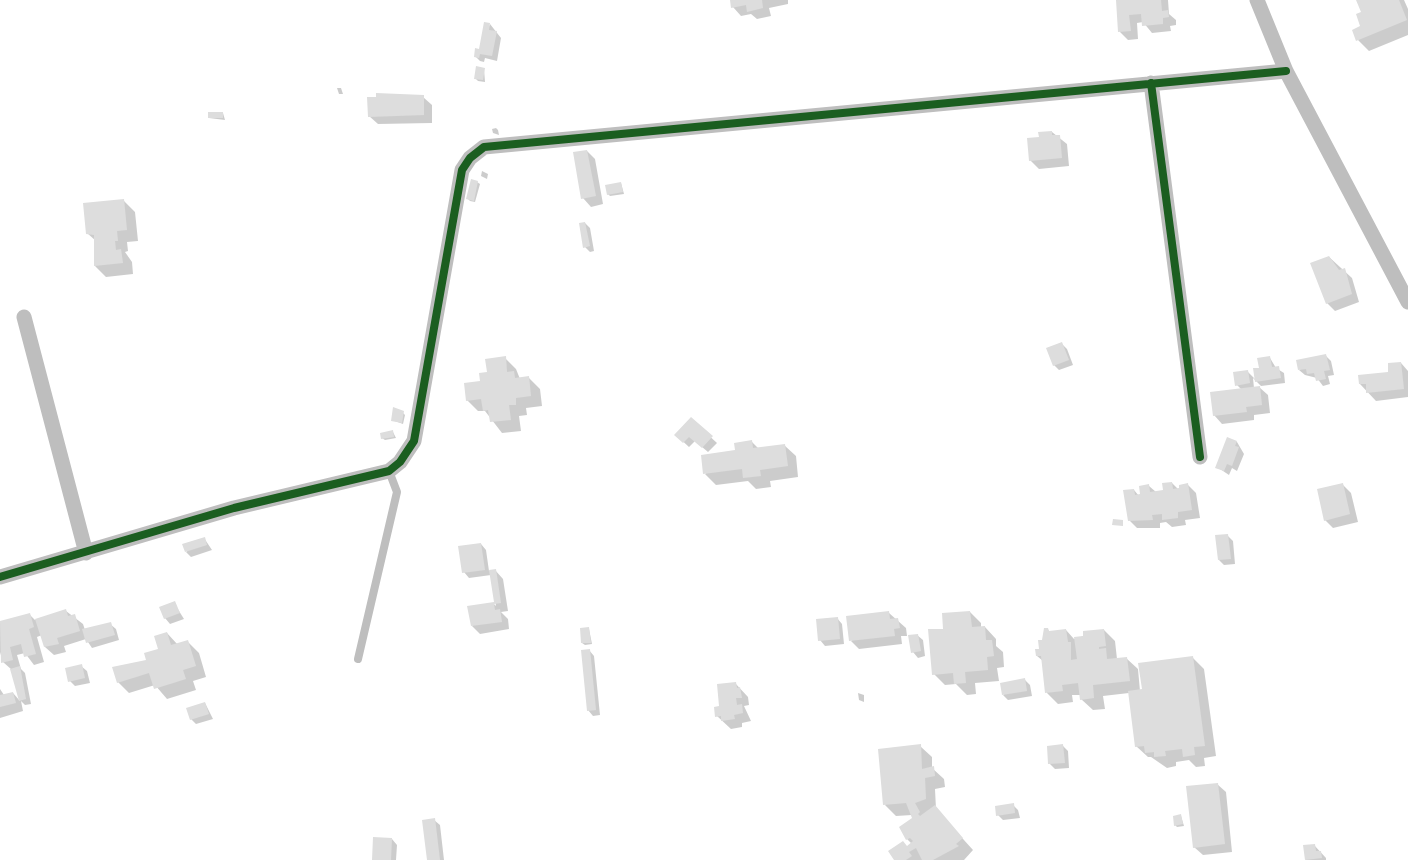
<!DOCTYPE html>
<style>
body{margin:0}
canvas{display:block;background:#fff}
</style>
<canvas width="1408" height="860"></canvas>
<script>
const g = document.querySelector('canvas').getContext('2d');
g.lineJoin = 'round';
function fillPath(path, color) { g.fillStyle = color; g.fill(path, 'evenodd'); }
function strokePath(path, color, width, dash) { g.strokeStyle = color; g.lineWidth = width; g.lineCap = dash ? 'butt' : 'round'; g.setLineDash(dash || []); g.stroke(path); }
const shadow = new Path2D(`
 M731,0h57v4l-19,4 2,8 -14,3 -6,-5 -10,2 -8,-9z
 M1117,0h51l1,14 7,6v5l-6,1 1,5 -19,2 -9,-11 -6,1 1,16 -10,1 -8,-8z
 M1358,0h46l4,9v26l-39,16 -11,-11 4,-13 1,-14z
 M490,24l11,14 -4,23 -12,-3 -1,4 -4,-1 -5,-5 5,-5z
 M484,69l1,13 -7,-1 -2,-2z
 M337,88h4l2,6h-4z
 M423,97l9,8v18l-54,1 -9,-8z
 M223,113l2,7 -16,-2z
 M496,128l2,2 1,5 -6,-2 -1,-4z
 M1052,132l15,12 2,22 -30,3 -9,-9z
 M587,151l8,8 8,45 -12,3 -8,-9z
 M482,171l6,3 -1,5 -6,-3z
 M477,182l3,2 -5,18 -5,-1 -2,-2z
 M621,183l3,11 -14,2 -2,-2z
 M124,201l11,11 3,29 -11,1 1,9 -3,1 7,10 1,12 -27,3 -11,-11 1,-25 -9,-8z
 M585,223l5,5 4,23 -4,1 -5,-5z
 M1329,257l23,21 7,24 -24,9 -8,-8z
 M1062,344l5,5 6,16 -14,5 -5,-5z
 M1326,356l5,5 3,14 -6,1 2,8 -7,2 -6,-8 -12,-3 -6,-5z
 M505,358l11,11 4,10 9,-1 11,11 2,17 -16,2 1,7 -8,1 2,15 -19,2 -17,-22h-7l-11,-11z
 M1270,358l6,10 8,5 1,10 -24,3 -8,-8 1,10 5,-1 9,8 2,18 -16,2v5l-32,4 -8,-9 27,-26 -4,-4 10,-14 9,9z
 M1401,363l7,8v26l-32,4 -16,-17 30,-10z
 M403,413l2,2 -2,9 -11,-4z
 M691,419l26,24 -9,9 -13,-11 -6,6 -13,-12z
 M393,432l3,6 -11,2 -3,-2z
 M1228,439l9,3 7,12 -7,17 -5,-3 -3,7 -12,-8z
 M752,442l6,6 26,-3 12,11 2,21 -28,4 1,6 -15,2 -8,-8 -32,4 -11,-11z
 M1172,483l9,9 7,-7 8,8 4,25 -15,2 1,5 -14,2 -6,-5 -6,1v5h-23l-8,-8 5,-30 5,6 10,-10 7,6 8,-1z
 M1343,485l8,8 7,29 -25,6 -8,-8z
 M1227,535l6,6 2,23 -11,1 -5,-5z
 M204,538l8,12 -21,7 -5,-5z
 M481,544l5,6 3,21 6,-1 8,9 5,32 -7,1 7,7 1,10 -29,5 -8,-8 21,-23 3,3 -5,-31 -22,3 -5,-6z
 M174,603l10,16 -14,5 -5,-6z
 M66,611l17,13 2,6 25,-6 6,5 3,11 -27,8 -6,-9 -22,7 2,6 -12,3 -9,-8 -3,-12 -5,2 7,25 -10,3 -9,-12 -8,2 4,14 4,4 6,31 -6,1 -4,-4 2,10 -23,7v-29l4,6 9,-2 7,8 -8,-31 -9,-8 -3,-10v-30l30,-7 5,5z
 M970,612l11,11v5l4,-1 11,12v7l7,6 1,15 -7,1 2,13 -24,2 1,11 -9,1 -11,-11 -11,1 -11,-11 11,-44z
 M889,613l17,15 1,8h-6l1,8 -43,5 -8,-8z
 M837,618l5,6 2,20 -19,2 -5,-6z
 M589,629l3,15 -7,1 -3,-2z
 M1048,630l2,2 16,-2 8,9 30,-9 11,11 2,18 9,-1 12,11 2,22 53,-33 11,11 12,87 -12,2 1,8 -9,1 -7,-7 -13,2v4l-9,2 -16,-11h-3l-12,-11 -7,-53 -26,3 2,13 -12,1 -12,-11v-4h-9l1,7 -15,2 -11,-11 -4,-32 -6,-5z
 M167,633l11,12 10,-3 11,11 7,24 -13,4 3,9 -29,9 -12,-14 -26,8 -11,-11 42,-32z
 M917,635l6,5 2,16 -7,2 -5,-6z
 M589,650l5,6 6,59 -7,1 -5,-6z
 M81,666l6,5 3,12 -15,3 -5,-5z
 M1025,680l5,5 2,11 -24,4 -5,-5z
 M735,683l13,14 1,8 -5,1 7,15 -9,2v4l-11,2 -14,-13z
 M858,693l6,2v7l-5,-2z
 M205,703l8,16 -17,5 -5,-5z
 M920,746l12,11v11l12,11 1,8 -10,2 1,20 37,41 -9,10h-68l16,-16 -5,-5 7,-20 -2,-4 -16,1 -11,-11z
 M1063,746l5,5 1,17 -14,1 -6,-6z
 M1217,784l9,8 6,60 -29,3 -9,-8z
 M1013,805l5,5 2,8 -17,2 -5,-5z
 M1181,816l3,10 -7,1 -2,-2z
 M434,820l6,5 4,35h-15z
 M392,839l5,6 -1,15h-23z
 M1314,845l12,13v2h-20l-1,-14z`);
const building = new Path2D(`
 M730,0h32l1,8 -16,4 -1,-7 -15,3z
 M1116,0h45l1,11 6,-1 1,7 -6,1v6l-21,2 -1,-12 -12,1 2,16 -13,1z
 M1356,0h43l8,20 -51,21 -4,-11 8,-4 -4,-12 5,-2z
 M484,22l6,1 -1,7 8,1 -5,25 -12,-2 -1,4 -5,-1 1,-9 4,1z
 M476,66l9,2 -2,12 -9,-1z
 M376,93l48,2v20l-56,2 -1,-20h9z
 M208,112h15v6h-15z
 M1052,131v4h8l2,23 -33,3 -2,-23 12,-1 -1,-5z
 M587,150l9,46 -15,3 -8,-47z
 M471,179l7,2 -4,20 -8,-2z
 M621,182l2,10 -16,3 -2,-10z
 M124,199l3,31 -10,1 1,10h-3l1,9 5,-1 2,14 -29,3v-31l-8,-1 -3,-31z
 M585,222l5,24 -7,2 -4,-25z
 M1329,256l10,14 6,-2 7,26 -26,10 -16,-41z
 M1062,342l7,18 -16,6 -7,-18z
 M1326,354l4,16 -6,1 2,8 -10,2 -2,-8 -7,1 -1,-5 -8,1 -2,-10z
 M506,356l1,16 7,-1 1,7 14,-2 2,20 -15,2v7h-7l2,15 -21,2 -2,-12 -5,1 -2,-12 -15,2 -2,-18 16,-2 -1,-8 8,-1 -2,-13z
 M1270,356l2,11 7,-1 2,12 -26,4 -2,-14h6l-2,-10z
 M1401,362l3,27 -38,4v-9h-7l-1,-9 30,-3v-9z
 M1248,370l2,13 -15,3 -2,-14z
 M1260,386l2,19 -16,2 1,5 -34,4 -3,-24z
 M393,407l11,4 -2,12 -11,-2z
 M691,417l22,19 -11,12 -13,-11 -6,6 -9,-8z
 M393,430l1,7 -13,2 -1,-6z
 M1227,437l10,4 -2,5 4,1 -7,19 -5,-2 -3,7 -9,-3z
 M752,440l1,8 32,-4 3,22 -28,4 1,6 -18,2 -1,-9 -39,5 -2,-19 34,-5 -1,-7z
 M1172,482l1,7 6,-1v-3l9,-2 4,27 -14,2v6l-16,2v-6l-10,1 1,5 -25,1 -5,-31 11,-1 1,6 5,-1 -1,-8 10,-2 1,8 13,-2 -1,-7z
 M1343,483l7,31 -26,7 -7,-32z
 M1113,519l10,1v6l-11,-1z
 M1228,534l3,25 -13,1 -3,-25z
 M205,537l2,8 -22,7 -3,-8z
 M481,543l4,27 -23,3 -4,-27z
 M496,569l5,34 -7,1 1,6 5,-1 2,13 -31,4 -4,-20 27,-4 -5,-32z
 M175,601l5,12 -16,6 -5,-12z
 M66,609l2,7 7,-2 5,17 -23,7 2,6 -15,3 -9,-28z
 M889,611l1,8 8,-1 2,10 -6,1 1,7 -46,5 -3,-25z
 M970,611l2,16 13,-1 1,14h6l2,16 -7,1 1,13 -23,2 1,11 -12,1 -1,-11 -21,2 -4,-46h15l-1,-16z
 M30,613l4,14 -5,2 7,25 -12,3 -3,-13 -11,3 3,13 -12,3 -1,-42z
 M838,617l2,22 -22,2 -2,-22z
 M111,622l4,13 -29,8 -4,-14z
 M589,627l2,16h-10l-1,-15z
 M1044,628h4l1,3 17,-2 2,13h3v18l6,-1 -3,-22 9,-1v-5l21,-2 2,17 -7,1v2l7,-1 1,11 20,-2 3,24 -37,4 1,13 -14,2 -2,-17 -16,2 1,6 -18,2 -4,-37h-5l-1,-7h4l-1,-9h4z
 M167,632l4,13 17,-5 8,26 -13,4 3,9 -32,10 -5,-16 -32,10 -5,-16 34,-7 -2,-7 14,-4 -4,-13z
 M918,634l3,17 -10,2 -3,-18z
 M590,649l6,61 -9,1 -6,-61z
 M1193,656l12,90 -11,1 1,8 -12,2 -1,-8 -17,2 1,5 -12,1v-5l-9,1 -1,-7 -9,1 -7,-56 14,-2 -4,-26z
 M82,664l3,14 -17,4 -3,-14z
 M20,666l6,33 -7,2 -9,-32z
 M1025,678l2,13 -25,4 -2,-12z
 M736,682l1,6 3,-1 2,11h-6l1,7 5,-1 1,9 -9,2 1,4 -14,2v-5l-6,1 -1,-10 5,-1 -2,-22z
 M13,692l3,11 -16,4v-12z
 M205,702l4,12 -19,6 -4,-12z
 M921,744l1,25 12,-3 1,10 -10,2 1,21 -11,4 5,9 -2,2 2,2 15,-11 28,33 -7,6 3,2 -26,14h-11l-6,-12 -7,4 3,4 -6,4h-12l-6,-9 15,-10 4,5 6,-5 -3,-3 -4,2 -7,-13 13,-9 -6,-15 -23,2 -5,-56z
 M1063,744l2,19 -17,1 -1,-18z
 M1218,783l7,61 -32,4 -7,-62z
 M1014,803l1,10 -19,3 -1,-10z
 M1181,814l2,10 -9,2 -1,-10z
 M435,818l5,42h-13l-5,-40z
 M373,837l19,1 -1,22h-19z
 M1315,844l1,7h5l1,7 -17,2 -2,-15z`);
const lane = new Path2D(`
 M358,659l39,-167 -8,-21`);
const street = new Path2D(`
 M1257,0l29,71 122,231
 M1151,83l49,374
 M24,317l62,236
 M0,577l234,-69 155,-37 11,-9 14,-21 48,-271 8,-12 14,-11 802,-76`);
const cycleway = new Path2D(`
 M1151,83l49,374
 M0,577l234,-69 155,-37 11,-9 14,-21 48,-271 8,-12 14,-11 802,-76`);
fillPath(shadow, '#0003');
fillPath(building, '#ddd');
strokePath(lane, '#bebebe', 8);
strokePath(street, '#bebebe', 15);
strokePath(cycleway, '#1b5e20', 8);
</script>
